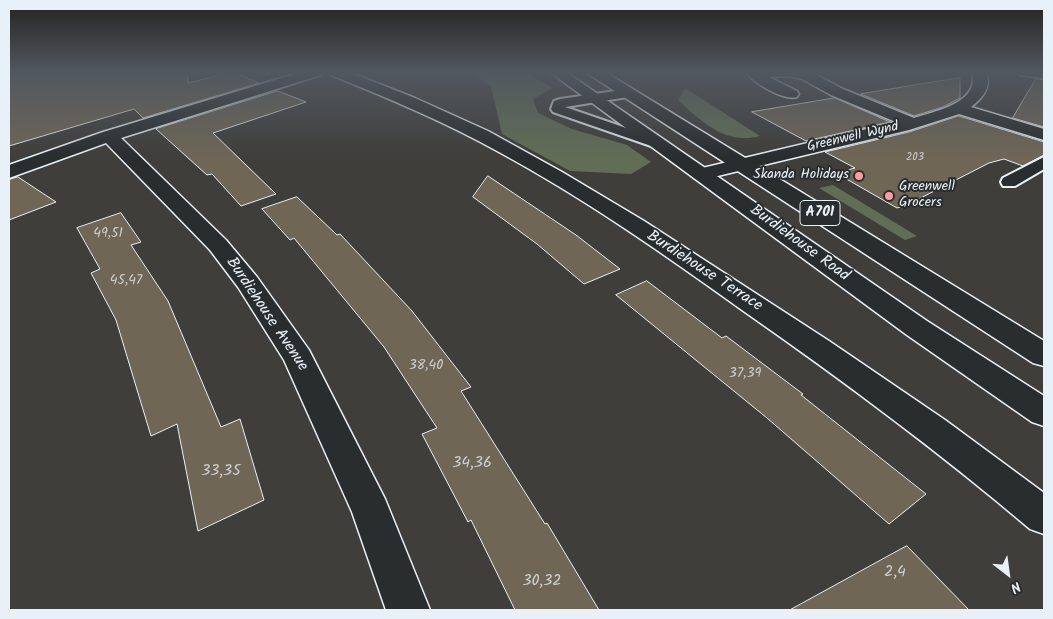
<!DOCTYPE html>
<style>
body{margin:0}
#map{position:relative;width:1053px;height:619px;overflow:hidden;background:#3f3e3a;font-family:Kalam,sans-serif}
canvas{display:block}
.frame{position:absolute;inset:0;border:10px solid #e8f1f8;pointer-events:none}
.north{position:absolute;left:983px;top:549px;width:50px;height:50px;-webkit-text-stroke:4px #2a2d2e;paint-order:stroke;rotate:150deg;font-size:14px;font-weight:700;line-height:20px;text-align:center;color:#e8f1f8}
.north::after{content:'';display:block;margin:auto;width:18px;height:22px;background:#e8f1f8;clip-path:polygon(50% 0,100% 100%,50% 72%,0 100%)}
</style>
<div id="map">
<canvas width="1053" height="619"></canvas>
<div class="frame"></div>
<div class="north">N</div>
</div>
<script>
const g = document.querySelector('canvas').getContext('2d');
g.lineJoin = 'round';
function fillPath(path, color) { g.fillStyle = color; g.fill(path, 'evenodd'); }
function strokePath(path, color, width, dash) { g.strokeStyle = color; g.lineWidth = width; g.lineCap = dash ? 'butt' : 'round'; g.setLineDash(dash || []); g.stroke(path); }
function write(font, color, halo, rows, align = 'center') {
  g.font = font + ' Kalam,sans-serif'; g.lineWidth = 4; g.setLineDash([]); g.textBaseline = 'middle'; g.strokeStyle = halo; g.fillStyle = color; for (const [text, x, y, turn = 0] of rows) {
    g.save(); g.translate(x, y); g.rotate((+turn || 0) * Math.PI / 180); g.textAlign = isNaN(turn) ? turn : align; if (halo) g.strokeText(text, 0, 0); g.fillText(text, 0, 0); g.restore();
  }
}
const green = new Path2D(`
 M472,72h55l25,16 -19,11 5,14 34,16 55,16 24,17 -20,12 -61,-3 -68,-37 -11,-48z
 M685,88l75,48c-35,9 -58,-14 -82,-36z
 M833,185l84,51 -12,4 -86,-52z`);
const building = new Path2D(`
 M9,72h178l1,11 45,-11 26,11 -116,35 -9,-9 -125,37z
 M960,78v20l-17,9 -29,9 -53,-22z
 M1036,79l8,1v47l-31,-9z
 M278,91l28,11 -93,31 63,61 -35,12 -29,-32 -5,1 -51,-46z
 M835,98l55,24 -84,19 -54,-29z
 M959,116l85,26v13l-21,11 -19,-7 -15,4 -82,42 -10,3 -61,-35 19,-5 -30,-16 84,-20z
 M488,176l88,59 44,34 -36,15 -47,-40 -64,-47z
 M18,177l38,25 -47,18v-40z
 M297,197l40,38 3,-1 72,77 59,76 -10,4 84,133 2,-1 52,87h-84l-44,-90 -3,2 -46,-88 15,-6 -53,-81 -90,-109 -4,2 -28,-31z
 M121,213l20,29 -10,3 37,56 53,126 19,-8 24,81 -66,31 -21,-107 -26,12 -35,-116 -25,-47 9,-4 -23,-41z
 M647,281l75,57 4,-2 77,58 -2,1 125,99 -37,30 -122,-106 -151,-123z
 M907,546l62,64h-179z`);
const lane = new Path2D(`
 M629,89l6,4 -1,3 -69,11 99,34 3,3 -3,3h-10l-101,-35 -2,-3 3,-8 6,-2z
 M1044,157v12l-29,17h-12l-2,-4 2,-4z`);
const street = new Path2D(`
 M301,72h22l-2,3 -200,63 105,102 31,37 52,73 76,149 45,111h-44l-34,-98 -68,-152 -46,-73 -28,-37 -104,-107 -97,35v-13l94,-33z
 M329,72h20l66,26 73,33 74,41 82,49 185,120 116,79 99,73v41l-14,-5c-92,-78 -189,-150 -288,-219 -78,-56 -158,-112 -243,-158 -54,-30 -111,-54 -168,-77z
 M746,72h65l32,17 71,29c22,-7 66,-15 58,-46h14c6,15 -3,26 -15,35l73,22v11l-85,-26 -50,16 -208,50 -7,-2 -3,-4 3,-4 202,-48 -65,-27 -29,-16 -14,-3 -19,1 28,14 2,3 -2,3c-13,4 -44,-14 -51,-25z
 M1017,72h27v6l-25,-3z`);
const primary = new Path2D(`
 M550,72h16l361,249 117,75v30l-12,-4 -125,-87z
 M588,72h17l439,269v25l-11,-3 -443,-288z`);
const markers = [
 [859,176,5,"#ff9aa2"],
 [889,196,5,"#ff9aa2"]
];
const farNumbernames = [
 ["203",915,158]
];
const farStreetnames = [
 ["Greenwell Wynd",853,138,-13]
];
const farPoinames = [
 ["Skanda Holidays",849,176],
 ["Greenwell",899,188,"left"],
 ["Grocers",899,204,"left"]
];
const numberNames = [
 ["49,51",108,235],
 ["45,47",126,282],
 ["38,40",426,367],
 ["37,39",745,375]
];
const shields = [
 [820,213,40]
];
const shieldNames = [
 ["A701",820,213]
];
const streetNames = [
 ["Burdiehouse Road",799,244,36],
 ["Burdiehouse Terrace",704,272,33],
 ["Burdiehouse Avenue",266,315,56]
];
const nearNumbernames = [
 ["34,36",472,464],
 ["33,35",221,472],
 ["2,4",895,573],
 ["30,32",542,582]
];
fillPath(green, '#616e55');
fillPath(building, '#6f6656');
strokePath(building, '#e8f1f8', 1);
strokePath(lane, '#e8f1f8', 4);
strokePath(street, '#e8f1f8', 3);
strokePath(primary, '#e8f1f8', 3);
fillPath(lane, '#2a2d2e');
fillPath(street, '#2a2d2e');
fillPath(primary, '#2a2d2e');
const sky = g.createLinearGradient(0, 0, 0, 158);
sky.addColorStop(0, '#232220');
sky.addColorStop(0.46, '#525860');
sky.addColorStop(1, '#52586000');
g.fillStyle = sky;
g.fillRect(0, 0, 1053, 158);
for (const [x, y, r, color] of markers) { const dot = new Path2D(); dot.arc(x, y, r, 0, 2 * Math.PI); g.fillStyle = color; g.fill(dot); strokePath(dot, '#2a2d2e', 2); }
write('11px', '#caced0', null, farNumbernames);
write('14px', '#e8f1f8', '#2a2d2e', farStreetnames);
write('14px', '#e8f1f8', '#2a2d2e', farPoinames, 'right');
write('14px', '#caced0', null, numberNames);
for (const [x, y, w] of shields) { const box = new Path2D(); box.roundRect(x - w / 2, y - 12.5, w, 25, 4); g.fillStyle = '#2a2d2e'; g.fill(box); strokePath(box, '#e8f1f8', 1); }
write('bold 15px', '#e8f1f8', null, shieldNames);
write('16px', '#e8f1f8', '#2a2d2e', streetNames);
write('16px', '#caced0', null, nearNumbernames);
</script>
